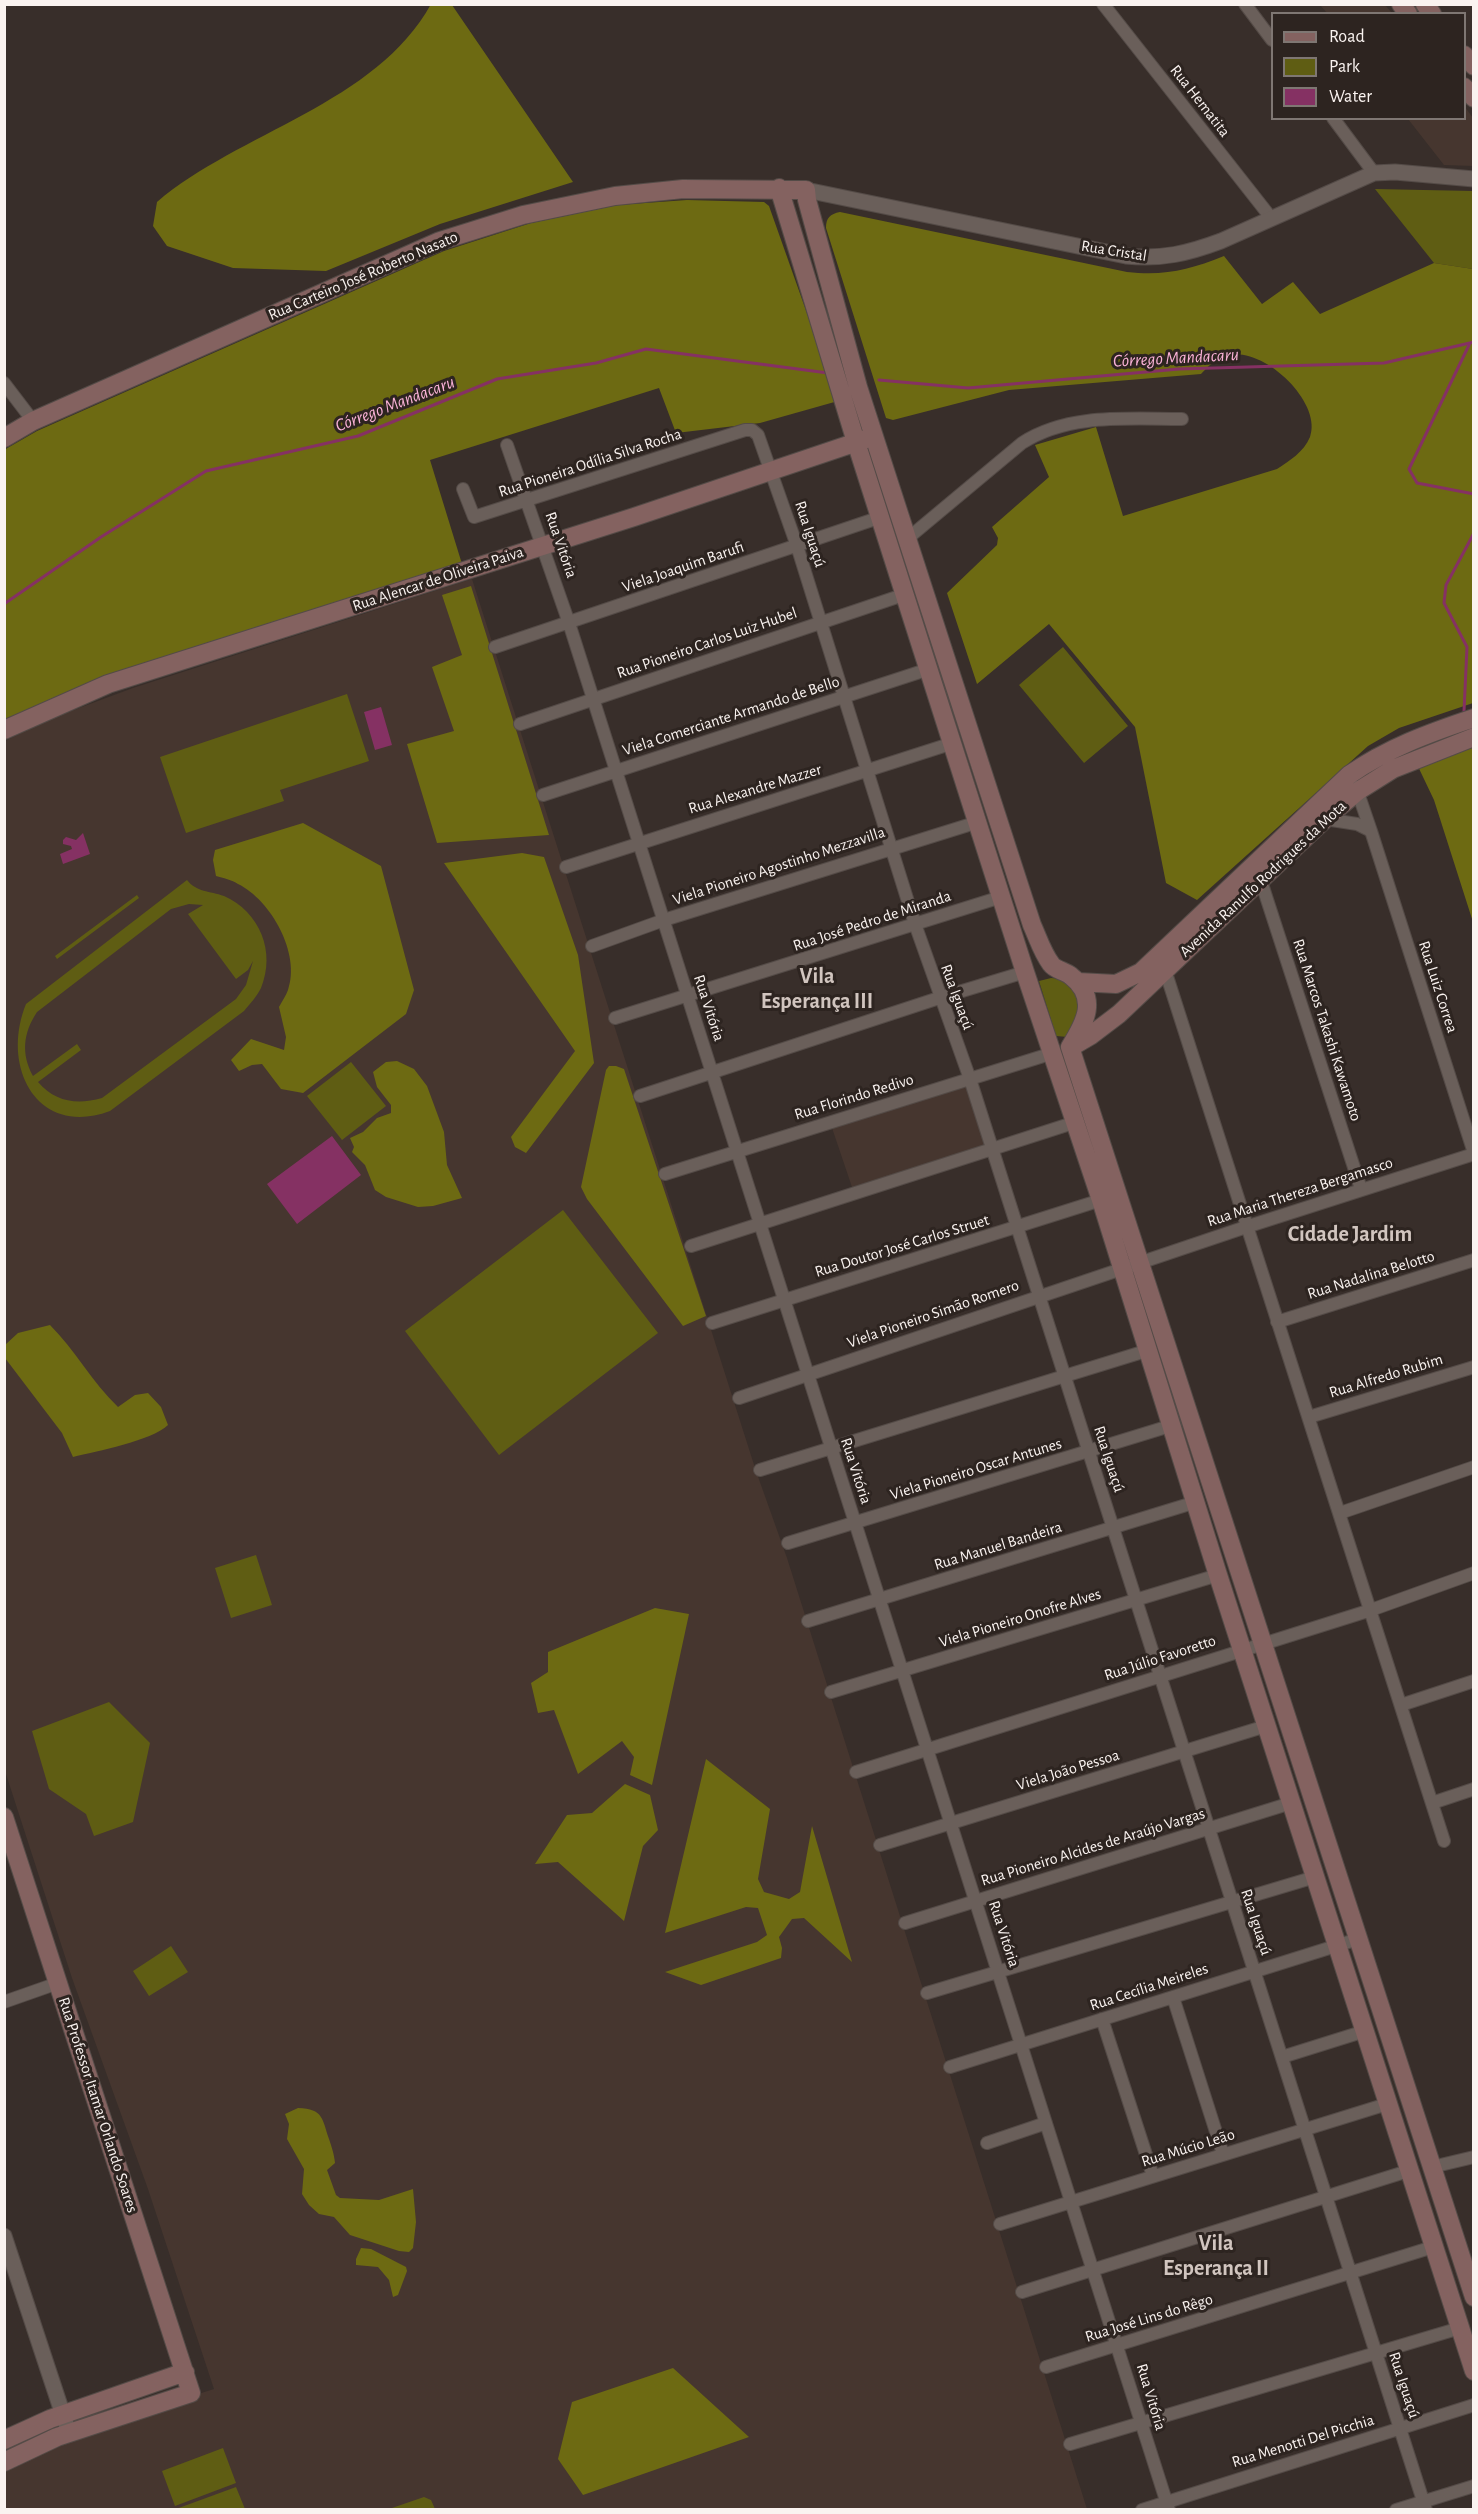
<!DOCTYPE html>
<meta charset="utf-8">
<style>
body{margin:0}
#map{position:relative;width:1478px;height:2514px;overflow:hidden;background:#382e2a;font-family:"Alegreya Sans",sans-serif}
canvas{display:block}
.frame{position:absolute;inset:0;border:6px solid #faf3f0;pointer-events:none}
.legend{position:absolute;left:1271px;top:12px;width:195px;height:108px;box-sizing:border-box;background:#2d2420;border:2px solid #7f7773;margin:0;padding:8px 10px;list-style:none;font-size:18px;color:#faf3f0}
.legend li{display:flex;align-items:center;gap:12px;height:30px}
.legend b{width:30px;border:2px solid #7f7773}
</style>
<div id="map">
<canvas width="1478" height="2514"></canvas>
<div class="frame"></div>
<ul class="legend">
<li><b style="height:8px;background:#846260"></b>Road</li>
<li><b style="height:16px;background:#5f5d13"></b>Park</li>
<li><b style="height:16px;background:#853163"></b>Water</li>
</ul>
</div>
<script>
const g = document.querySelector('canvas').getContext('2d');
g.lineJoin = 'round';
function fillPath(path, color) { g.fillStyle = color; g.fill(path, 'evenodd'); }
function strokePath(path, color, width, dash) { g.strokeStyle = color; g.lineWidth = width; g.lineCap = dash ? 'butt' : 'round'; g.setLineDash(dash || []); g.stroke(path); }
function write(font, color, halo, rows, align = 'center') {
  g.font = font + ' "Alegreya Sans",sans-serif'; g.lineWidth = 6; g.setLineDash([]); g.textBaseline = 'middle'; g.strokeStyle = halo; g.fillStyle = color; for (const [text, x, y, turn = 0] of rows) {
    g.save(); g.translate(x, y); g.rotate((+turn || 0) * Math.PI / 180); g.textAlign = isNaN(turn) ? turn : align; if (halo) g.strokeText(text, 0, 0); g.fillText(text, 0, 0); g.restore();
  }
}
const built = new Path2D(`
 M1320,5h65l7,8h-65z
 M1465,107l8,11v48l-29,-1 -36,-46 56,-1z
 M472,579l284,892 31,87 300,951 -1082,1v-45l143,-55 66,-21 -66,-200 -76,-211 -67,-207v-1030l47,-23 81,-30z
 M970,1079l22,70 -138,44 -24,-71z`);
const green = new Path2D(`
 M1375,189l98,2v78l-39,-6z
 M1063,647l65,79 -44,37 -65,-78z
 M347,694l22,67 -89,29 4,11 -98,32 -26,-76z
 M187,880c9,12 23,11 37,16 36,16 52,56 37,92 -4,8 -11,16 -17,23l-134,100c-72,27 -110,-43 -84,-107zM189,904l14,1 -15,9 48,65 12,-9 5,-9 -7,24 -10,14 -134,99c-25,7 -47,4 -64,-16l43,-32 -4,-6 -44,32c-12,-22 -10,-43 4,-64l134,-103z
 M137,895l2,3 -82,61 -2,-3z
 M1051,978c17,1 22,13 30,26l-13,33 -12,-1 -17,-55z
 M351,1062l35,44 -44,34 -35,-44z
 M563,1210l95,123 -159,122 -94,-124z
 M256,1555l16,50 -41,13 -16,-50z
 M109,1702l41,41 -17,79 -39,14 -8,-22 -37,-25 -17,-58z
 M171,1946l17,26 -39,24 -16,-25z
 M223,2448l13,35 -61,23 -13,-35z
 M236,2487l9,22h-69z
 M424,2497l7,3 4,9h-46z`);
const forest = new Path2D(`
 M431,4l21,1 121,177 -133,42 -114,47 -93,-3 -66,-22 -14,-20 4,-24c82,-70 219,-98 274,-198z
 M687,200l77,2 5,4 69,195 -78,22 -84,10 -17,-45 -229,72 32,104 -457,159 -1,-273 33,-19 407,-180 87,-28 86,-18z
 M840,212l287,60c38,4 62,-2 97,-16l38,48 31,-22 27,32 114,-51 39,6v434l-74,25 -31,18 -171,154 -31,-17 -31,-156 -86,-103 -72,60 -30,-91 50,-48 1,-7 -6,-11 57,-50 -14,-32 61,-18 27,89 154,-47c12,-8 27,-17 33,-32 14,-37 -56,-101 -92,-78 -6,3 -12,10 -17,15l-192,16 -116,30 -7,-2 -60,-190c0,-10 4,-14 14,-16z
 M471,586l78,249 -112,8 -30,-99 47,-13 -22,-64 30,-12 -20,-60z
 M1473,736v186l-39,-122 -21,-44z
 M303,823l78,43 33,124 -8,24 -103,79 -22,-4 -19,-25 -10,1 -13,6 -8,-11 20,-21 33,11 2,-13 -7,-30c3,-6 7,-11 9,-17 13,-36 -17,-90 -50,-106 -6,-4 -15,-6 -22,-8l-3,-16 2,-10z
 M522,853l22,4 34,98 16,108 -68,90 -11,-6 -4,-10 64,-86 -131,-188z
 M397,1061l17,8 13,17 17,46 3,33 15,33 -29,8 -15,1 -32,-10 -11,-7 -10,-25 -13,-13 2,-5 -4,-9 13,-6 14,-14 14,-5v-8l-14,-18 -4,-15 13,-10z
 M609,1066h7l8,3 82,247 -23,10 -96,-127 -6,-12 25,-117z
 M50,1325c25,25 42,57 68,82l17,-12 13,-2 13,14 7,18c-17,16 -71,26 -95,32l-11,-24 -57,-75v-13l13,-12z
 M655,1608l34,6 -37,171 -22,-10 4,-18 -12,-16 -44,33 -24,-64 -16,3 -7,-30 17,-11v-20z
 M706,1759l64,50 -12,70 6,13 25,7 11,-7 12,-66 40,136 -48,-44 -12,1 -13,18 3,11 -1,10 -80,27 -36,-13 92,-30 10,-7 -9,-27 -12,-1 -81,26z
 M625,1784l25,11 8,35 -15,16 -19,75 -66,-59 -23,2 32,-49 25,-2z
 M298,2108c26,1 24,11 31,31 3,9 5,15 6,24l-8,7 9,25 4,3 39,2 34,-11 3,33 -3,26 -4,4 -10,-1 -49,-16 -16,-18 -15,-3 -10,-9 -7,-11 2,-25 -17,-30 2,-15 -4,-10z
 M361,2248l10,1 35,18 1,4 -9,24 -5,2 -4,-17 -11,-13 -22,-2v-6z
 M673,2368l76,69 -166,58 -25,-36 14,-57z`);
const water = new Path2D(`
 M381,707l11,38 -17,5 -11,-38z
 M83,833l7,21 -27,10 -3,-10 12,-5 -1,-3 -8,-2v-4l3,-3 10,3z
 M332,1136l29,39 -64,49 -30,-40z`);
const stream = new Path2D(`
 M1470,343l-61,126 8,14 57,11
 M879,380l89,8 211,-19 205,-6 90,-21
 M4,604l97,-67 105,-66 152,-35 139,-57 99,-16 50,-14 182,24
 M1464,711l3,-64 -23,-44 2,-18 28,-52`);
const minor = new Path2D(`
 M1103,4l169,215
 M1245,4l27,36
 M1333,118l41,55
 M4,383l29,38
 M507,445l62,178 600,1887
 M463,489l11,28 271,-87h7l6,5 39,111 118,378 55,155 456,1431
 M907,539l115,-96c46,-30 106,-24 160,-24
 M495,647l386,-130
 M520,724l386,-130
 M543,795l386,-126
 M1325,819l32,5 14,7 -15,-44
 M1371,831l103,322
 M566,867l387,-124
 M1261,881l100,308
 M592,946l72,-26 314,-98
 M1165,970l279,871
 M615,1018l386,-121
 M640,1096l299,-98 86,-26
 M665,1174l388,-121
 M691,1246l385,-124
 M1277,1322l197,-62
 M712,1323l389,-123
 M739,1398l507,-171 228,-73
 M1309,1417l165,-50
 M760,1470l389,-120
 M1340,1513l134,-46
 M788,1543l385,-118
 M808,1621l388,-119
 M831,1692l387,-117
 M1401,1705l73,-24
 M856,1772l515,-162 103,-37
 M1432,1803l42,-14
 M880,1845l386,-119
 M905,1923l386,-120
 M927,1993l388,-116
 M1173,1997l50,157
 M4,2002l54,-19
 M1102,2019l51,157
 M1282,2057l83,-26
 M950,2067l408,-128
 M987,2143l59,-20
 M1432,2167l42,-10
 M1000,2224l387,-120
 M1022,2292l386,-121
 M1046,2367l387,-120
 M1070,2444l390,-116
 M1142,2510l332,-105
 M1396,2510l78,-24`);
const tertiary = new Path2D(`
 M806,190l320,66c35,4 63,-3 95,-15l153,-68 21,-1 79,7
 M4,2236l65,197`);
const secondary = new Path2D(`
 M1401,4l7,10
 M1425,4l7,10
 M1464,55l10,11
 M1464,87l10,11
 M779,188l77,254 169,530 76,228 117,375 256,796
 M4,438l29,-17 407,-180 83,-26 92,-19 68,-7 123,1 1,10 51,187 174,538c6,13 10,27 19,39 4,6 14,7 20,12 28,22 14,47 -1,71l404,1250
 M4,730l104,-46 526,-167 232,-78
 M1078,982l38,2 25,-12 208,-197c39,-27 80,-42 125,-57
 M1073,1046l17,-10 29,-22 206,-195 33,-28 35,-22 81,-32
 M4,1817l187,576 -134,44 -53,25
 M4,2440l46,-21 135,-47`);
const streetNames = [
 ["Rua Hematita",1200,101,52],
 ["Rua Cristal",1114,251,9],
 ["Rua Carteiro José Roberto Nasato",363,276,-23],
 ["Rua Pioneira Odília Silva Rocha",590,463,-18],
 ["Rua Iguaçú",810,534,72],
 ["Rua Vitória",561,545,71],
 ["Viela Joaquim Barufi",683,567,-19],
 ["Rua Alencar de Oliveira Paiva",438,579,-18],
 ["Rua Pioneiro Carlos Luiz Hubel",707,643,-19],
 ["Viela Comerciante Armando de Bello",731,716,-18],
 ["Rua Alexandre Mazzer",755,789,-17],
 ["Viela Pioneiro Agostinho Mezzavilla",779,866,-18],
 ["Avenida Ranulfo Rodrigues da Mota",1263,879,-43],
 ["Rua José Pedro de Miranda",872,921,-18],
 ["Rua Luiz Correa",1438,987,72],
 ["Rua Iguaçú",957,997,70],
 ["Rua Vitória",709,1008,72],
 ["Rua Marcos Takashi Kawamoto",1327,1030,72],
 ["Rua Florindo Redivo",854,1097,-17],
 ["Rua Maria Thereza Bergamasco",1300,1192,-18],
 ["Rua Doutor José Carlos Struet",902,1246,-17],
 ["Rua Nadalina Belotto",1371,1275,-17],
 ["Viela Pioneiro Simão Romero",933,1314,-19],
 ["Rua Alfredo Rubim",1386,1376,-17],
 ["Rua Iguaçú",1109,1459,72],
 ["Viela Pioneiro Oscar Antunes",976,1469,-17],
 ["Rua Vitória",856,1471,72],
 ["Rua Manuel Bandeira",998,1546,-17],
 ["Viela Pioneiro Onofre Alves",1020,1618,-17],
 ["Rua Júlio Favoretto",1160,1658,-18],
 ["Viela João Pessoa",1068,1770,-17],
 ["Rua Pioneiro Alcides de Araújo Vargas",1093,1847,-17],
 ["Rua Iguaçú",1256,1922,72],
 ["Rua Vitória",1004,1934,72],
 ["Rua Cecília Meireles",1149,1987,-18],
 ["Rua Professor Itamar Orlando Soares",98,2105,72],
 ["Rua Múcio Leão",1188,2148,-17],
 ["Rua José Lins do Rêgo",1149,2318,-17],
 ["Rua Iguaçú",1404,2385,72],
 ["Rua Vitória",1151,2397,73],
 ["Rua Menotti Del Picchia",1303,2441,-17]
];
const waterNames = [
 ["Córrego Mandacaru",1176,358,-3],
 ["Córrego Mandacaru",395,404,-21]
];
const districtNames = [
 ["Vila",817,976],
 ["Esperança III",817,1001],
 ["Cidade Jardim",1350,1234],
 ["Vila",1216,2243],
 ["Esperança II",1216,2268]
];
fillPath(built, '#46362f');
fillPath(green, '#5f5d13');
fillPath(forest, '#6d6a12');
fillPath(water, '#853163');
strokePath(stream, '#853163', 3);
strokePath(minor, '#544b47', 14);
strokePath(tertiary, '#544b47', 17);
strokePath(secondary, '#544b47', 20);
strokePath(minor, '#6a5f5a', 12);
strokePath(tertiary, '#6a5f5a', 15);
strokePath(secondary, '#846260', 18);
write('16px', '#faf3f0', '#2d2420', streetNames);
write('italic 18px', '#fab2d7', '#2d2420', waterNames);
write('bold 22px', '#d1c5bf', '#2d2420', districtNames);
</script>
